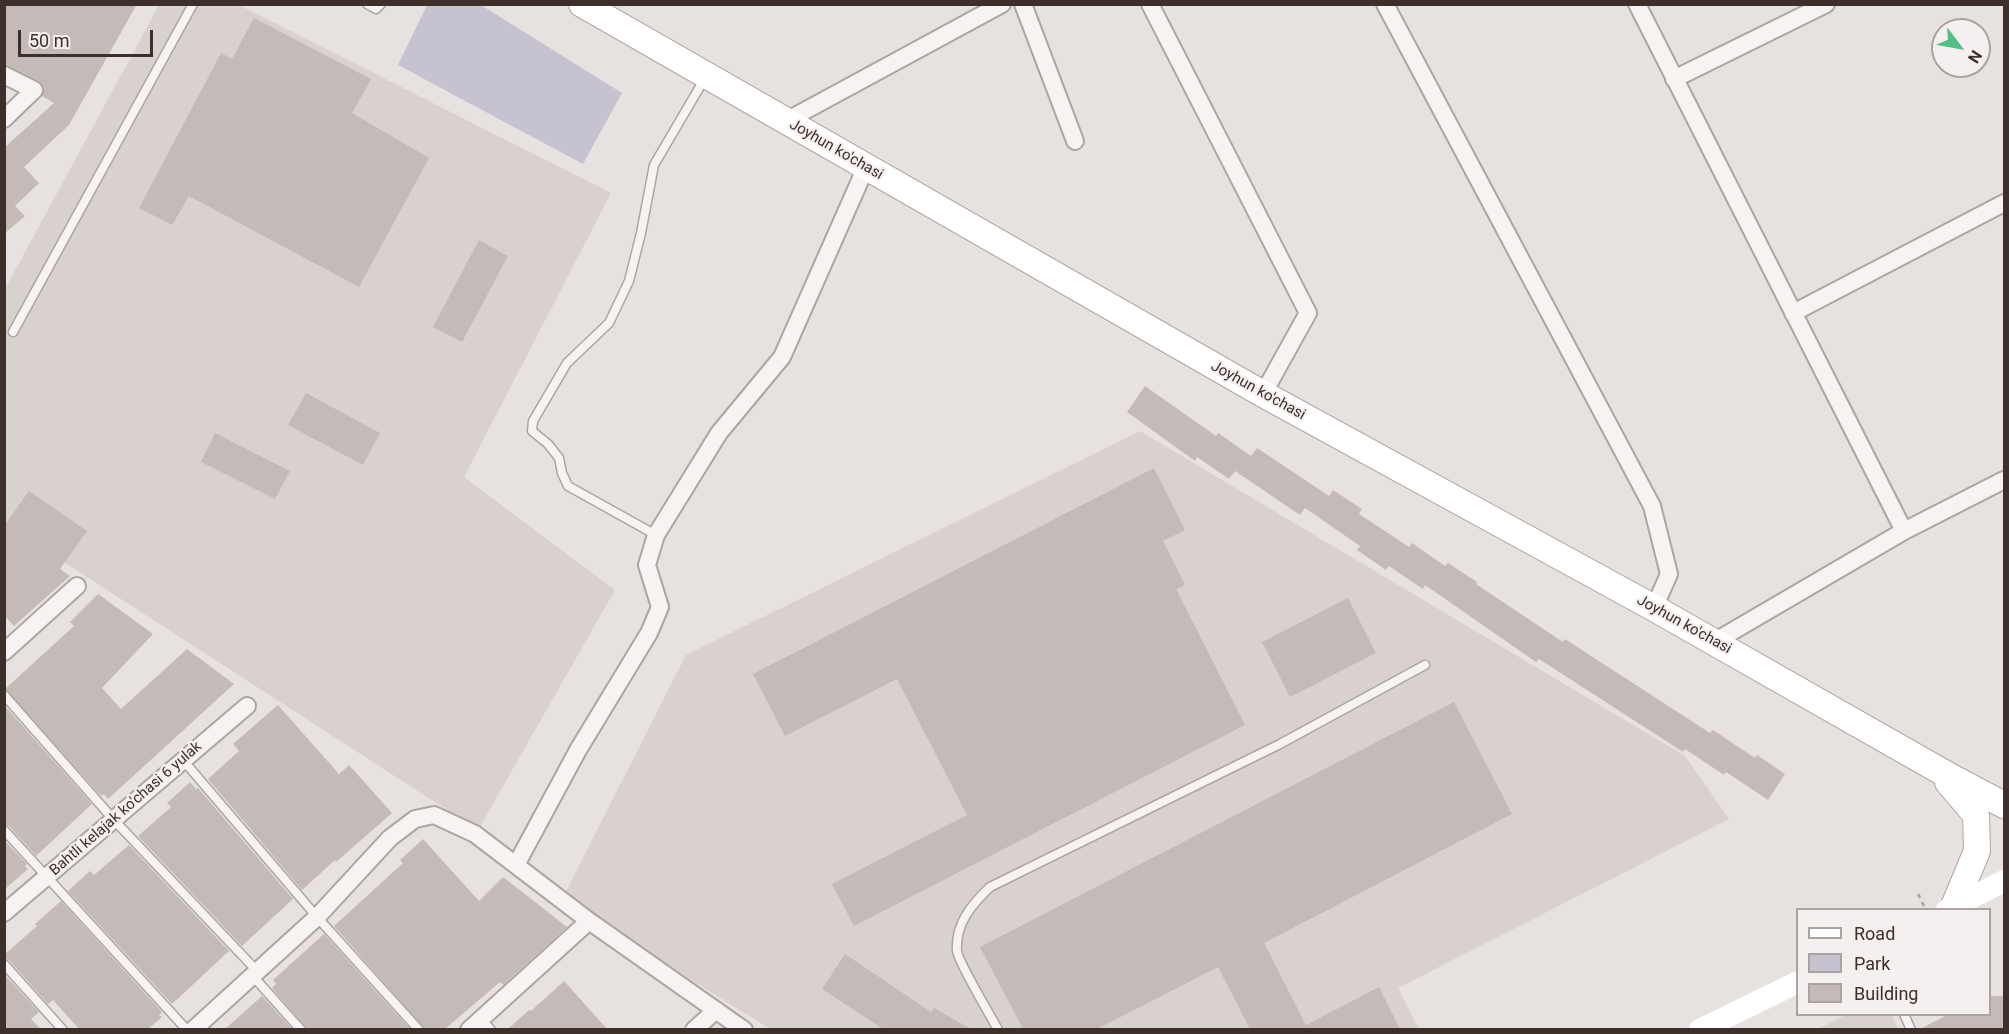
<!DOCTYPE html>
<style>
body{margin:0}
#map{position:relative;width:2009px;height:1034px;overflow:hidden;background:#e7e2e0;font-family:Roboto,sans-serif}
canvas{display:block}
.frame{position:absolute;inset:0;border:6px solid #3d2f2a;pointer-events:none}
.legend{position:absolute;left:1796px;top:908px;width:195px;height:108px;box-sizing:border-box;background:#f5f0ef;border:2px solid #aba3a0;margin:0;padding:8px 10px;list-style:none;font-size:18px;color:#3d2f2a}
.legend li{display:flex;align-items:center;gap:12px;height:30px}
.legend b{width:30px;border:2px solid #aba3a0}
.north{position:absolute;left:1931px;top:18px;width:60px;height:60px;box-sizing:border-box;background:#f5f0ef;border:2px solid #aba3a0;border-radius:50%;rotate:122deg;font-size:16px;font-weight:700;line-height:24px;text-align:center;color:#3d2f2a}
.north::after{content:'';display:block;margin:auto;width:21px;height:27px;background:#51c087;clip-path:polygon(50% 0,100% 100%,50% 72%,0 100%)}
.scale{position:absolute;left:18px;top:30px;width:135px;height:27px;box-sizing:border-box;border:3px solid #3d2f2a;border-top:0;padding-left:8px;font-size:18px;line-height:21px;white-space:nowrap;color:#3d2f2a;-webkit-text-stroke:4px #f5f0ef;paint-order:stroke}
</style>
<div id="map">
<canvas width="2009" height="1034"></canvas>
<div class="frame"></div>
<ul class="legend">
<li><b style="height:8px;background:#fff"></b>Road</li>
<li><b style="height:16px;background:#c7c2d0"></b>Park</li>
<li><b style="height:16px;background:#c4bbb8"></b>Building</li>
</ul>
<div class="north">N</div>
<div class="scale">50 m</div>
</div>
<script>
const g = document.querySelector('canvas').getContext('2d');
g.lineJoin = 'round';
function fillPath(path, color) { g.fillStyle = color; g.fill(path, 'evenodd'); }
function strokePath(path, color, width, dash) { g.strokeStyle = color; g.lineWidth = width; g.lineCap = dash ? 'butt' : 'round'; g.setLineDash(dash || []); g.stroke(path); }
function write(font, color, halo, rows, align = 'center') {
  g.font = font + ' Roboto,sans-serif'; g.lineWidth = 4.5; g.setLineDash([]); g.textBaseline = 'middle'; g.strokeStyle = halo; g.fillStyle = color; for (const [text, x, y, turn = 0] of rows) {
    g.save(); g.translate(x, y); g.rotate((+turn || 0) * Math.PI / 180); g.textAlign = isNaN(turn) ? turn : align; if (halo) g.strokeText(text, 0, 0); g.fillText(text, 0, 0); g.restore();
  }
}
const built = new Path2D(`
 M159,5h80l372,188 -147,284 151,113 -137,240 -473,-306v-235z
 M1140,431l545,325 44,63 -331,169 21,41h-649l-208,-130 124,-244z
 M1847,1014l45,1 6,14h-80z`);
const green = new Path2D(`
 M427,5h54l141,88 -39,71 -185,-99z`);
const building = new Path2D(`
 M4,4h133l-68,121 -45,42 15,16 -24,23 10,10 -21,18v-86l50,-45 -12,-7 2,-8 -5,-7 -35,-16z
 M254,18l117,61 -19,34 77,45 -70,129 -170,-91 -17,29 -33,-17 82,-155 11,6z
 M479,240l29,16 -46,86 -29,-15z
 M1145,386l71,50 2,-3 33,23 6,-8 72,48 4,-6 29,19 -3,5 50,33 3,-4 33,23 3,-3 29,19 -1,2 87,58 2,-3 145,94 3,-3 42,28 2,-3 28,19 -17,26 -42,-28 -2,3 -39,-26 -2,3 -144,-93 -3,3 -111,-77 -2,4 -34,-23 -3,4 -29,-20 3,-4 -55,-38 -5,7 -65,-44 -6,8 -32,-22 -2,4 -68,-49z
 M306,393l74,40 -17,32 -75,-40z
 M215,433l75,38 -15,28 -74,-37z
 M1154,468l31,62 -22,11 22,44 -9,4 69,136 -391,201 -22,-42 135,-69 -70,-136 -112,57 -32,-62z
 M29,491l58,40 -27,38 10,7 -56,50 -10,-11v-89z
 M98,594l55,40 -51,54 19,21 66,-60 47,35 -126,115 -4,-5 -3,2 -96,-107 69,-63 -4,-4z
 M1348,598l28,55 -86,44 -28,-55z
 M1454,702l58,112 -248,129 42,82 73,-38 21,42h-150l-32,-62 -121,62h-74l-43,-82z
 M4,705l88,99 -56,52 -27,-30 -5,-2z
 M278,705l61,69 10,-9 43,48 -56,49 -1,-2 -33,30 -94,-111 31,-28 -6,-7z
 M190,782l6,7 2,-1 95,111 -51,47 -104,-110 33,-29 -4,-4z
 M423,839l56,62 24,-24 64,50 -64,58 -3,-3 -55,47h-20l-91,-103 69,-63 -3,-3z
 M4,840l23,24 -2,2 3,3 -24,21z
 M129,845l100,106 -57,53 -104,-113 22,-20 4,4z
 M61,901l101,111 -3,3 3,2 -14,12h-69l-26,-29 -5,4 -39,-44 -5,-2v-3l33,-29 -2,-2z
 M324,934l86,95h-103l-35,-41 4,-4 -3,-4z
 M845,954l86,58 3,-4 37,21h-88l-61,-40z
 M4,974l35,38 -8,7 10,10h-37z
 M564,981l43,48h-99l21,-19 2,1z
 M262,996l30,33h-67z
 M1989,996h15v33h-84l29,-15h40z`);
const path = new Path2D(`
 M1918,894l8,16`);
const service = new Path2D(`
 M367,4l9,5 5,-5
 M13,332l180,-328
 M656,535l-88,-49 -6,-13 -3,-15 -11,-14 -16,-13 1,-10 34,-58 42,-40 20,-42 12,-48 13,-68 51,-87
 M4,695l110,125 144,152
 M183,760l134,157 102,113
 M4,830l183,200
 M4,964l59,66
 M252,975l49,55
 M1904,1014l7,16
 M481,1019l10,11
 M998,1030c-7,-14 -40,-68 -41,-79 -2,-27 15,-47 33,-64l290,-143 145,-79`);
const minor = new Path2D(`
 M1023,4l52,137
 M1150,4l158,309 -45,81
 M1385,4l267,502 17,68 -15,34
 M1637,4l267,527
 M4,75l30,15 -30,29
 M1674,79l152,-75
 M786,121l216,-117
 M1793,313l211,-110
 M1714,642l190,-111 100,-51
 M4,652l73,-66
 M516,865l62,-115 71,-117 11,-26 -13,-42 9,-30 63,-102 63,-76 84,-190
 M4,913l243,-207
 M193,1030l124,-113 73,-79 25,-19 19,-4 41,19 114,87 155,109
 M469,1030l120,-109
 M694,1030l22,-20`);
const secondary = new Path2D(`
 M1947,910l57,-29
 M1700,1030l98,-48`);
const primary = new Path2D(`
 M582,4l681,390 391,214 297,169 53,28
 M1948,782l28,33 1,36 -23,55`);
const streetNames = [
 ["Joyhun ko'chasi",836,150,30],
 ["Joyhun ko'chasi",1258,391,29],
 ["Joyhun ko'chasi",1684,625,29],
 ["Bahtli kelajak ko'chasi 6 yulak",126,809,-41]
];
fillPath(built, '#d9d1ce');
fillPath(green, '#c7c2d0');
fillPath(building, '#c4bbb8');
strokePath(service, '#ada5a2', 11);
strokePath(minor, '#ada5a2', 20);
strokePath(primary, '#b2a4a0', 28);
strokePath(path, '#b0a9a6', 3, [4.5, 4.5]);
strokePath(service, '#f6f3f2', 8);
strokePath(minor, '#f6f3f2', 16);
strokePath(secondary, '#fff', 22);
strokePath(primary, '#fff', 26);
write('15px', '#3d2f2a', '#f5f0ef', streetNames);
</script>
